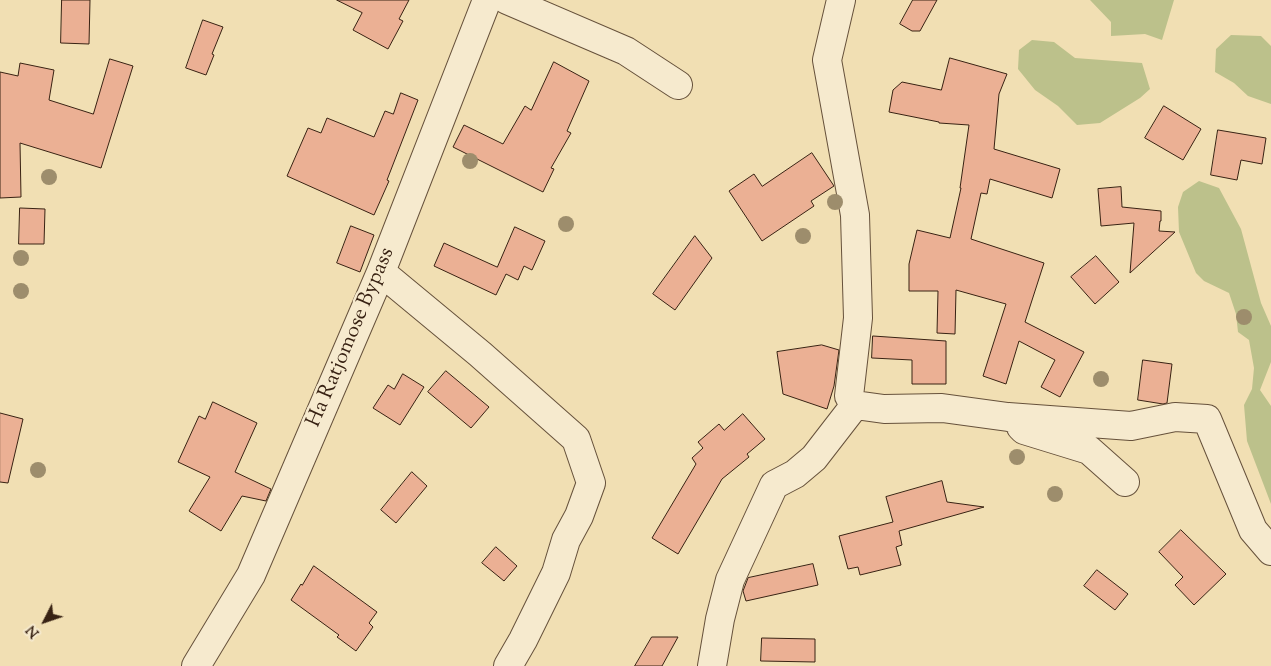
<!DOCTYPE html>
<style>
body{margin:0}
#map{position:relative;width:1271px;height:666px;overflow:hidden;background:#f1dfb3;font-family:"Sorts Mill Goudy",serif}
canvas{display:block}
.north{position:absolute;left:20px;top:596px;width:50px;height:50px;-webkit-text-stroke:4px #f6eace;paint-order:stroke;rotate:229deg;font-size:14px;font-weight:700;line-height:20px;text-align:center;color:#382213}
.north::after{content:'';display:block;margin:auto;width:18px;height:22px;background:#382213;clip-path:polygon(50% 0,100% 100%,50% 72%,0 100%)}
</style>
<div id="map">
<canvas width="1271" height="666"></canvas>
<div class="north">N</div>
</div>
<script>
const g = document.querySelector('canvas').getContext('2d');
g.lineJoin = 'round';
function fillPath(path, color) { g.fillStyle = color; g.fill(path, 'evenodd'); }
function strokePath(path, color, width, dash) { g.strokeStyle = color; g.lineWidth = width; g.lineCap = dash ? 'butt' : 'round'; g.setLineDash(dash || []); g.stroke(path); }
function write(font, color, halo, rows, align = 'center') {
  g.font = font + ' "Sorts Mill Goudy",serif'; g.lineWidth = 5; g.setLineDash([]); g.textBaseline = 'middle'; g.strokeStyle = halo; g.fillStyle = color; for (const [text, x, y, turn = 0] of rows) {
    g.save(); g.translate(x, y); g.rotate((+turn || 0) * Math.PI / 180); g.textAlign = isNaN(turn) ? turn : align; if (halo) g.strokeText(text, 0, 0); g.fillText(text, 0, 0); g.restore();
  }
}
const green = new Path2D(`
 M1090,0h84l-12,40 -17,-6 -34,2v-14z
 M1231,35l30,1 10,10v58l-23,-8 -14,-13 -19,-11 1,-23z
 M1032,40l22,2 21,16 67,5 8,26 -10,9 -40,25 -23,2 -19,-19 -23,-16 -17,-21 1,-19z
 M1199,181l20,7 22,41 20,74 10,23v36l-11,28 11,16v98l-24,-63 -3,-36 8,-16 2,-21 -5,-28 -11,-8 -2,-18 -7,-21 -25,-12 -8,-8 -17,-41 -1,-25 5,-15z`);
const building = new Path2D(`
 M62,0h28l-1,44 -28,-1z
 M337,0h72l-10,19 4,2 -15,28 -35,-19 9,-17z
 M913,0h24l-17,31h-8l-12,-7z
 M203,20l20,7 -11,27 2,1 -8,20 -20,-7z
 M950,58l57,16 -8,20 -5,55 66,20 -8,29 -62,-19 -3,15 -6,-1 -10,46 73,24 -19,59 59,30 -24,45 -19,-10 14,-27 -36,-19 -13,43 -23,-8 23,-72 -50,-14 -1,44 -18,-1 1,-42h-29v-27l8,-34 33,8 11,-50h-1l9,-63 -30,-2v-1l-50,-10 4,-22 9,-8 39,8z
 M110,59l23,7 -32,102 -81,-25 1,54 -21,1v-126l18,4 2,-13 34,7 -5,30 44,14z
 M554,62l35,19 -22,50 4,2 -20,35 3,1 -11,23 -90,-45 11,-22 39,19 22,-38 6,4z
 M401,93l17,7 -31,80 2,1 -15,34 -87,-39 21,-48 13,5 6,-15 47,19 11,-26 8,3z
 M1164,106l37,23 -18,31 -38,-22z
 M1218,130l48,8 -4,26 -21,-4 -4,20 -26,-5z
 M812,153l22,33 -23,15 3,5 -52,35 -33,-50 25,-17 8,12z
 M1121,187l1,20 39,4v10h-1l-1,10 16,1 -45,41 4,-50 -33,3 -3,-37z
 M20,208l25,1 -1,35h-25z
 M351,226l23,9 -14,37 -23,-9z
 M515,227l30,14 -13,29 -8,-4 -6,14 -12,-6 -10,21 -62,-29 10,-23 53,24z
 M695,236l17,22 -37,52 -22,-16z
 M1096,256l23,26 -24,22 -24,-27z
 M873,336l73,5v43h-34v-24l-40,-2z
 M822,345l17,5 -5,36 -7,23 -44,-15 -6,-42z
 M1143,360l29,4 -5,39 -4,1 -25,-4z
 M446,371l43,36 -18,21 -43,-36z
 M403,374l21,13 -24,38 -27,-17 15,-23 6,4z
 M213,402l44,21 -22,49 36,17 -5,12 -24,-5 -21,35 -32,-20 21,-34 -32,-15 21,-46 6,3z
 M0,413l23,6 -15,64 -8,-1z
 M743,414l22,25 -18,15 2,3 -27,22 -44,75 -26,-16 44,-74 -4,-6 11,-10 -5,-6 21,-18 5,6z
 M412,472l15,14 -31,37 -15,-13z
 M942,481l5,21 37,5 -85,24 3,14 -6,2 5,18 -41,10 -2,-8 -10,2 -9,-33 54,-14 -7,-25z
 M1181,530l45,44 -32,31 -19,-20 8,-8 -24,-25z
 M496,547l21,19 -13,15 -22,-18z
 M813,564l5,21 -72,16 -3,-10 5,-13z
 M314,566l63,46 -8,11 4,4 -17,24 -19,-14 2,-2 -48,-35 10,-16 1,1z
 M1097,570l31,24 -13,16 -31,-24z
 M652,637h26l-16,29h-27z
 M762,638l53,1v23l-54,-1z`);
const minor = new Path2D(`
 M507,0l119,51 52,34
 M841,0l-14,60 28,155 3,103 -9,78 6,9 29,4 58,-1 66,9 123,9 44,-9 32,2 46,111 18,21
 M381,272l99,82 96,85 15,44 -12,33 -13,24 -10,33 -33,67 -15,26
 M1021,427l3,3 65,20 36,32
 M196,666l55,-91 130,-303 106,-272
 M712,666l8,-47 10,-39 44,-95 21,-11 19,-16 41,-53`);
const trees = [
 [470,161],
 [49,177],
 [835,202],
 [566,224],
 [803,236],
 [21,258],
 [21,291],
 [1244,317],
 [1101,379],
 [1017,457],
 [38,470],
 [1055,494]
];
const streetNames = [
 ["Ha Ratjomose Bypass",352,338,-67]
];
fillPath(green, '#bcc18b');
fillPath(building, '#ebb094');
strokePath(building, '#382213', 1);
strokePath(minor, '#66513b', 30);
strokePath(minor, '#f6eace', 28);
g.fillStyle = '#9d8d6c';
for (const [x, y] of trees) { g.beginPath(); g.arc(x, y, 8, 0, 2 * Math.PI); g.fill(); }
write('21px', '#382213', '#f6eace', streetNames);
</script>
